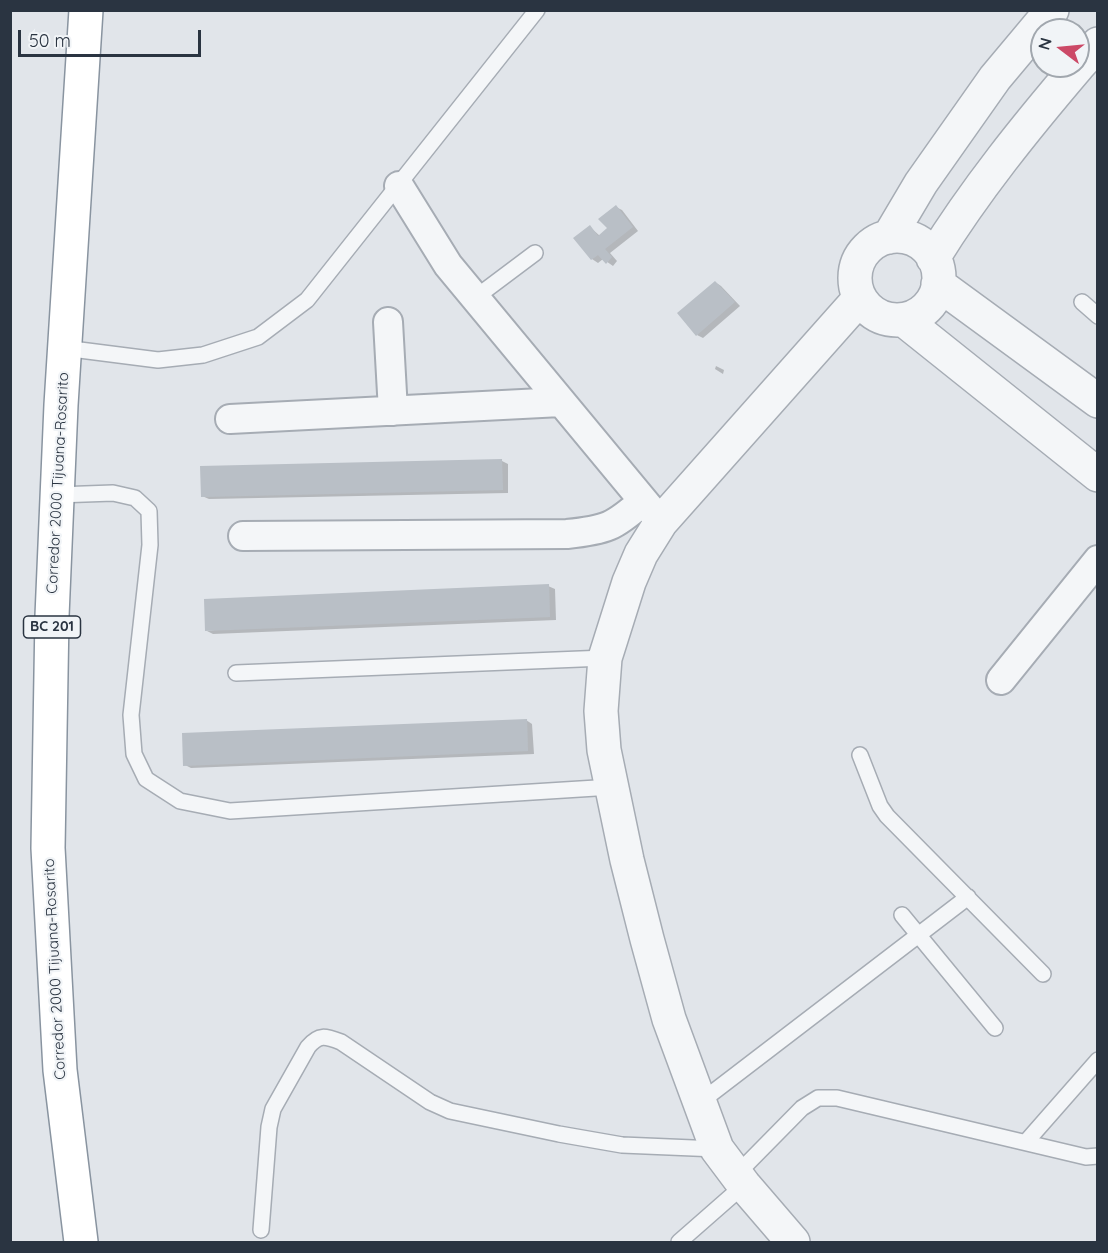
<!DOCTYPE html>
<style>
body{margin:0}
#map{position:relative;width:1108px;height:1253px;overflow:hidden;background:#e1e5ea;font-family:Quicksand,sans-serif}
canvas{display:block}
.frame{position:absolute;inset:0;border:12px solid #2a3441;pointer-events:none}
.north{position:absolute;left:1030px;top:18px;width:60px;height:60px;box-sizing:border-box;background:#f1f4f7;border:2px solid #a1a7ae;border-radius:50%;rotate:286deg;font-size:16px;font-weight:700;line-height:24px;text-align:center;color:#2a3441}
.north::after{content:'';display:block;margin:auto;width:21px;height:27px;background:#cc4967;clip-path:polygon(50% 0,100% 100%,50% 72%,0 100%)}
.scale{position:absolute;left:18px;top:30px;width:183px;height:27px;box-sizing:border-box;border:3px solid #2a3441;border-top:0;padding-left:8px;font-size:18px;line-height:21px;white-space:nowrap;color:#2a3441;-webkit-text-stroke:4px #f1f4f7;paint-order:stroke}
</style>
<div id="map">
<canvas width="1108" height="1253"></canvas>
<div class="frame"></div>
<div class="north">N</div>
<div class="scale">50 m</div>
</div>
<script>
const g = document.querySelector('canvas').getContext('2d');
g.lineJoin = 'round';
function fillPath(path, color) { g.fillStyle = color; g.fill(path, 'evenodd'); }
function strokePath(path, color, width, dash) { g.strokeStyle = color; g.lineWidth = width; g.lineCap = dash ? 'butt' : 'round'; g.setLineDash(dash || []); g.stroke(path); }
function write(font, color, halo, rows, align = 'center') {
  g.font = font + ' Quicksand,sans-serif'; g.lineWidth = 4.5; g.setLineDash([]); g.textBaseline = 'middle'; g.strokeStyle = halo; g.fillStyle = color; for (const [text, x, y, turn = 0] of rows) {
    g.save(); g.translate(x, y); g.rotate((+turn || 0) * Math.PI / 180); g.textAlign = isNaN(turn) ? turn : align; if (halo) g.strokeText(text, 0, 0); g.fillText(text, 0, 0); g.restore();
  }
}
const shadow = new Path2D(`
 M616,207l6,3 16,21 -28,22 7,8 -4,5 -10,-7 -5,4 -6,-4 -17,-21 15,-11 10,9 9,-8z
 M715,282l6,4 19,20 -37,32 -6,-3z
 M716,366l8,4 -1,4 -8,-5z
 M502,461l6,3v29l-299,6 -7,-3z
 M548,586l7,3 1,31 -343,14 -6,-3z
 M526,720l6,4 2,30 -343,14 -6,-3z`);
const building = new Path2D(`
 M616,205l17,22 -28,22 7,8 -6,7 -8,-9 -7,5 -18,-22 17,-13 8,11 9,-8 -9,-9z
 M715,281l20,21 -39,34 -19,-23z
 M502,459l1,31 -302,7 -1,-31z
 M549,584l1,33 -345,14 -1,-32z
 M527,719l1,32 -345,15 -1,-33z`);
const service = new Path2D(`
 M475,298l60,-45
 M1082,302l16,14
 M64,348l94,12 45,-5 55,-18 49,-37 230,-290
 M57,495l56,-2 22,5 14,13 1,34 -19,170 3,39 12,25 34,22 50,10 382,-24
 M236,673l369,-15
 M860,755l20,51 7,10 156,158
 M902,915l93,113
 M699,1103l269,-206
 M1026,1142l72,-82
 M736,1175l66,-67 16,-10h19l249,59 12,-1
 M261,1230l8,-103 4,-18 35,-62c11,-13 17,-11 33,-5l89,60 20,9 109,23 63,11 95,4
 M679,1242l65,-57`);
const minor = new Path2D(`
 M399,186l49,79 213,257
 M388,322l5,89
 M230,419l331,-17
 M243,536l324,-2c39,-4 47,-7 76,-33
 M1001,680l97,-120`);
const tertiary = new Path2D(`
 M1078,66l20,-22
 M855 278a42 42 0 1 1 84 0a42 42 0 1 1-84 0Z
 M889,237l32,-54 74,-105 57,-68
 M933,258c42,-68 93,-131 145,-192
 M938,284l160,117
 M904,320l194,155
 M793,1242l-49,-57 -27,-36 -48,-130 -22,-80 -20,-79 -23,-110 -3,-39 4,-53 24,-76 12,-28 20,-32 199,-224`);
const trunk = new Path2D(`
 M81,1242l-21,-172 -12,-222 4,-232 9,-211 25,-395`);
const shields = [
 [52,627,57]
];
const shieldNames = [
 ["BC 201",52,627]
];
const streetNames = [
 ["Corredor 2000 Tijuana-Rosarito",58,483,-87],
 ["Corredor 2000 Tijuana-Rosarito",55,969,-93]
];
fillPath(shadow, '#0003');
fillPath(building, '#b9bfc6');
strokePath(service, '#a6acb4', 18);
strokePath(minor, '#a6acb4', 32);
strokePath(tertiary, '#a6acb4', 36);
strokePath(trunk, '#8994a0', 36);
strokePath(service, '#f4f6f8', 15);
strokePath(minor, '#f4f6f8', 28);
strokePath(tertiary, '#f4f6f8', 33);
strokePath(trunk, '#fff', 33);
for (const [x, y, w] of shields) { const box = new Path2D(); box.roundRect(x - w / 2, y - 11, w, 22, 4.5); g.fillStyle = '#f1f4f7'; g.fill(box); strokePath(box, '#2a3441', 1.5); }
write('bold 14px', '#2a3441', null, shieldNames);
write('15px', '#2a3441', '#f1f4f7', streetNames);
</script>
